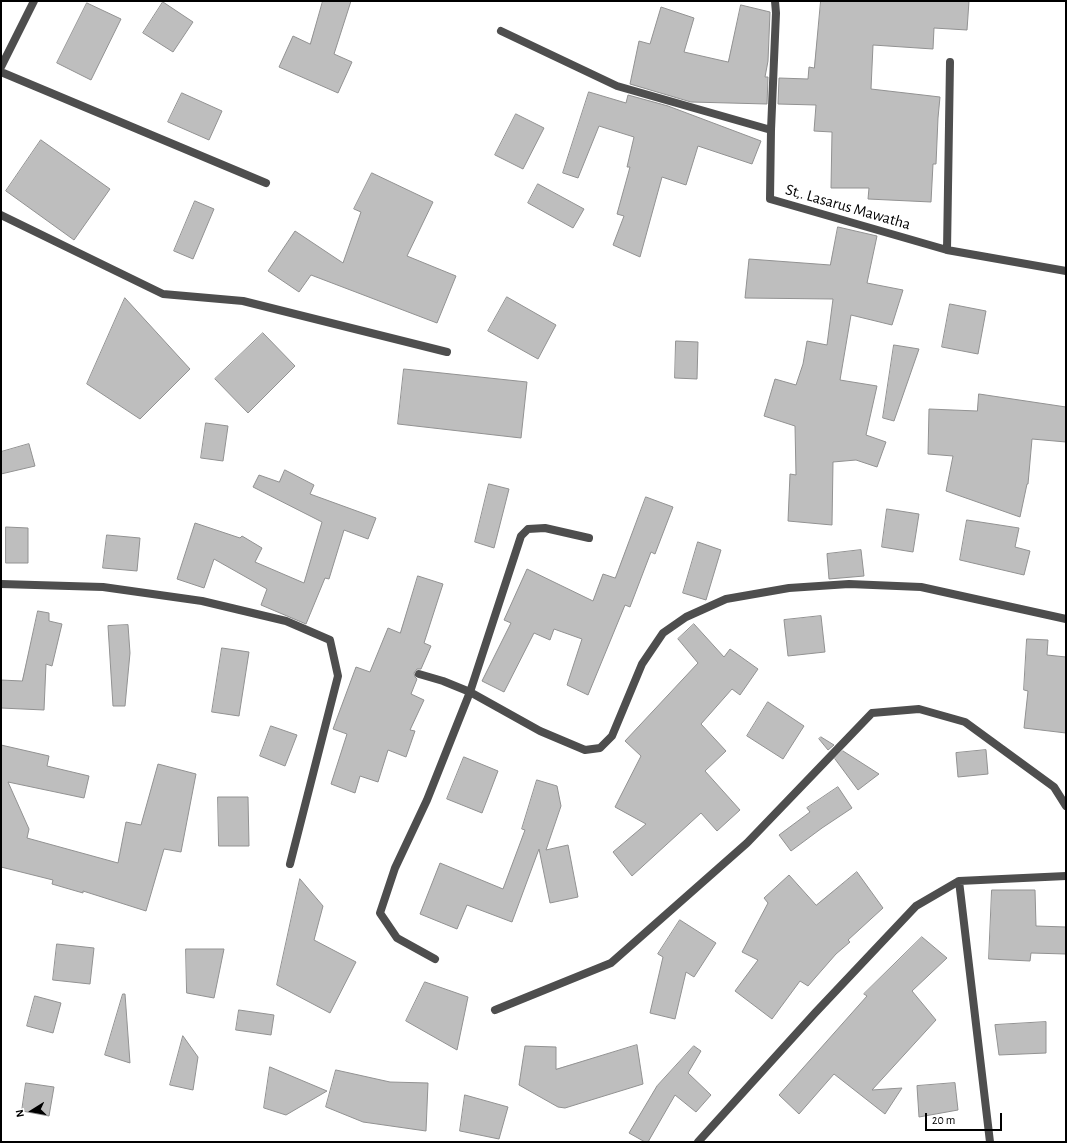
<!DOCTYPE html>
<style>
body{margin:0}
#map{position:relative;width:1067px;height:1143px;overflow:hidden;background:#fff;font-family:"Alegreya Sans",sans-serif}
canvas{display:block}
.frame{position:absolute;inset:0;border:2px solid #000;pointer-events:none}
.north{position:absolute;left:12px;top:1091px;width:40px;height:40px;-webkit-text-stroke:3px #fff;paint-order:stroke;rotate:259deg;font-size:11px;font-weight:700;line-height:16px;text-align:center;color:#000}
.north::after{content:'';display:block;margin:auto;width:14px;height:18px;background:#000;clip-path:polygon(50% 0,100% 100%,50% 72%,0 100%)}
.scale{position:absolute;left:925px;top:1113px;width:77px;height:18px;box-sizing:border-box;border:2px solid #000;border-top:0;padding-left:5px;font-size:12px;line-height:14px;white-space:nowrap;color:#000;-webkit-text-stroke:3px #fff;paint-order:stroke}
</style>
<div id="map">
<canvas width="1067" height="1143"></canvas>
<div class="frame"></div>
<div class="north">N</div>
<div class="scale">20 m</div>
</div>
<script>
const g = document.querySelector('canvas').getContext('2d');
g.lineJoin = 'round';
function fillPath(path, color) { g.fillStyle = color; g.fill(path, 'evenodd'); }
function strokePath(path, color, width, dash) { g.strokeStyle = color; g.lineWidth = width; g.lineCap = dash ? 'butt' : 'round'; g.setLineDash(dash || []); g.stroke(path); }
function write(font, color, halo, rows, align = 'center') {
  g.font = font + ' "Alegreya Sans",sans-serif'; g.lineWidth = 3; g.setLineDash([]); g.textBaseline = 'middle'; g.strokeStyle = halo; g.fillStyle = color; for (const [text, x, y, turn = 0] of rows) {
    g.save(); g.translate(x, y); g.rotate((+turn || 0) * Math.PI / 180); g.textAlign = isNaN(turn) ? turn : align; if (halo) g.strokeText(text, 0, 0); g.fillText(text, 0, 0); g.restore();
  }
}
const building = new Path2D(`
 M323,1h28l-17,53 18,8 -14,31 -59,-26 14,-31 17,8z
 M821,1h148l-2,29 -33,-2 -1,21 -60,-4 -2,44 69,8 -2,21 -2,46h-3l-2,38 -63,-3 1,-11h-38l1,-56 -18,-1 2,-26 -38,-1 1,-26 29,1 1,-12 5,1z
 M163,2l30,20 -20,30 -30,-19z
 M87,3l34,16 -30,61 -34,-17z
 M741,5l29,7 -2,49 -3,16h3l-1,27 -76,-2 -61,-18 9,-43 11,3 11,-37 33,11 -10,34 44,10z
 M589,92l37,11 2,-8 40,11 93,35 -9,23 -54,-18 -12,39 -24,-8 -22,80 -27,-12 11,-29 -7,-2 13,-47h-3l7,-30 -35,-11 -21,52 -15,-5z
 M182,93l40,18 -13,29 -41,-18z
 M516,114l28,14 -21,41 -28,-14z
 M41,140l69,49 -36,51 -68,-49z
 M372,173l61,29 -26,54 49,20 -19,47 -126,-48 -12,17 -31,-21 27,-40 48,32 18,-51 -7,-3z
 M538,184l46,25 -11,19 -45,-25z
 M195,201l19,8 -21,50 -19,-8z
 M838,227l39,9 -10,47 36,7 -11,35 -41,-10 -11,65 37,6 -11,49 20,7 -9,25 -21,-7 -23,2 -1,63 -44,-4 2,-47 6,1 -1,-49 -31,-10 11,-37 21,6 7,-21 4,-23 20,4 6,-46 -88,-1 4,-39 81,6z
 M507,297l49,28 -18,34 -50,-28z
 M125,298l65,71 -50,50 -53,-35z
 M950,304l36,7 -8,43 -36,-7z
 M263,333l32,33 -47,47 -33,-34z
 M676,341l22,1 -1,37 -22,-1z
 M894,345l25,4 -25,72 -11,-3z
 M404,369l123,13 -6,56 -123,-14z
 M979,394l87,13v35l-34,-3 -4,45h-1l-7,33 -74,-26 7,-35 -25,-2 1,-45 48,2z
 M206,423l22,3 -5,35 -22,-3z
 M29,444l6,22 -34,8v-22z
 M285,470l29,15 -4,9 66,24 -8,21 -24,-9 -15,49 -4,-1 -19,46 -45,-19 6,-16 -53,-30 -10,29 -27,-9 18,-56 45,15 2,-2 20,12 -7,14 49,21 18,-61 -69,-35 6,-12 20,7z
 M489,484l20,5 -15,59 -19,-6z
 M646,497l27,10 -18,47 -4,-2 -21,55 -5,-2 -37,90 -21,-10 15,-46 -28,-10 -4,11 -16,-7 -30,59 -22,-11 29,-58 -7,-3 23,-51 66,32 10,-27 12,4z
 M887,509l32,5 -6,38 -31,-5z
 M967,520l52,8 -4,19 15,4 -6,24 -64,-15z
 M6,527l22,1v35h-22z
 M107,535l33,3 -3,33 -34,-3z
 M698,542l23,8 -15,50 -23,-7z
 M861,550l3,26 -35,3 -2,-25z
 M418,576l25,8 -19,59 7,3 -10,23h-4l-3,4 1,4 2,2 -6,15 13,6 -14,30 5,1 -9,26 -18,-7 -10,32 -18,-6 -5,17 -24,-9 16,-50 -14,-5 23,-62 14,5 18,-44 12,5z
 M38,611l11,2v8l13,3 -10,42 -6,-2 -2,46 -43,-2v-28l21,1z
 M821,616l4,36 -37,4 -4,-36z
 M694,624l30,33 6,-8 28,20 -18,26 -8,-6 -31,35 25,27 -21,20 35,39 -23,21 -16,-18 -69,63 -19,-24 33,-28 -31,-17 26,-51 -16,-15 73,-78 -20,-24z
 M128,625l2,28 -5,53h-12l-5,-80z
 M1027,639l21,1 -1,15 19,2v76l-42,-5 4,-37 -4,-1z
 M222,648l27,4 -10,64 -27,-4z
 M768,702l36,24 -21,33 -36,-23z
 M271,726l26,9 -12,31 -25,-10z
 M821,737l13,8 -6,5 -9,-11z
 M1,745l48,11 -2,10 42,10 -5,22 -76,-16 21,47 -2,9 91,25 8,-41 15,3 17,-61 38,10 -15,78 -17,-3 -18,62 -63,-20v2l-31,-9 1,-4 -52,-13z
 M986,750l2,24 -30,3 -2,-24z
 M843,751l36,23 -21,16 -23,-31z
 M464,757l34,14 -16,42 -35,-14z
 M537,780l20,6 4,20 -15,44 22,-5 10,52 -28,6 -11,-54 -27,73 -45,-17 -10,24 -37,-15 20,-51 63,26 22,-59 -3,-1z
 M838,787l14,21 -30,20 -31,23 -12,-16 31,-23 -3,-4z
 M218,797h30l1,49h-30z
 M857,872l26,36 -35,32 2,2 -14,12 -28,32 -8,-5 -28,38 -37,-28 23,-31 -16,-8 26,-49 -4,-5 25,-23 27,30z
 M300,879l23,27 -9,34 42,22 -26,51 -53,-28z
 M992,890h43l1,36 30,1v27l-35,-1 -1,8 -41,-2z
 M680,920l36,23 -22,34 -8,-5 -11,47 -25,-6 13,-56 -5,-3z
 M922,937l25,21 -35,33 24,29 -64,70 30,-2 -17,26 -51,-40 -35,40 -20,-19 88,-99 -3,-2z
 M57,944l37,4 -4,36 -37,-4z
 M186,949h38l-10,49 -27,-5z
 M425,982l43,15 -11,53 -51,-29z
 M123,994h2l5,69 -25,-8z
 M35,996l26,7 -8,30 -26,-7z
 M239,1010l35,5 -3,20 -35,-5z
 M1046,1022v31l-47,2 -4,-30z
 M183,1036l15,21 -5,33 -23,-5z
 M637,1045l6,39 -78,24 -7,-1 -39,-22 6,-39 31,1v22z
 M694,1046l7,5 -13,22 23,22 -15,17 -21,-17 -27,47h-3l-16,-9 28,-47z
 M270,1067l57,24 -41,24 -22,-7z
 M336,1070l54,12 38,1 -2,48 -63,-9 -37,-15z
 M26,1083l28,4 -5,29 -27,-5z
 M955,1083l3,27 -39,7 -2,-31z
 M465,1095l43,12 -9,32 -39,-8z`);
const street = new Path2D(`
 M775,1l1,12 -5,117 -1,69 177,51 119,21
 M501,31l116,55 154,44
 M1,67l33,-66
 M1,72l265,111
 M1,215l162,79 80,7 204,51
 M947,250l3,-188
 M1,584l102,3 99,14 84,20 44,19 8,36 -48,188
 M419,674l24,7 27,11 70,39 45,19 15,-2 12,-12 30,-72 21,-31 23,-16 40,-18 63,-11 60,-4 72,3 145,32
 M959,881l31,261
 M435,959l-38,-21 -17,-25 15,-45 32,-68 43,-108 51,-156 7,-7 17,-1 44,10
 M495,1010l116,-47 136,-120 125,-130 47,-4 46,13 89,65 12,19
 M698,1142l117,-129 101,-107 43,-25 107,-5`);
const streetNames = [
 ["St,. Lasarus Mawatha",848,207,16]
];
fillPath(building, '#bebebe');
strokePath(building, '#929292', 1);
strokePath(street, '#4e4e4e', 8);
write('16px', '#000', '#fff', streetNames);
</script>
